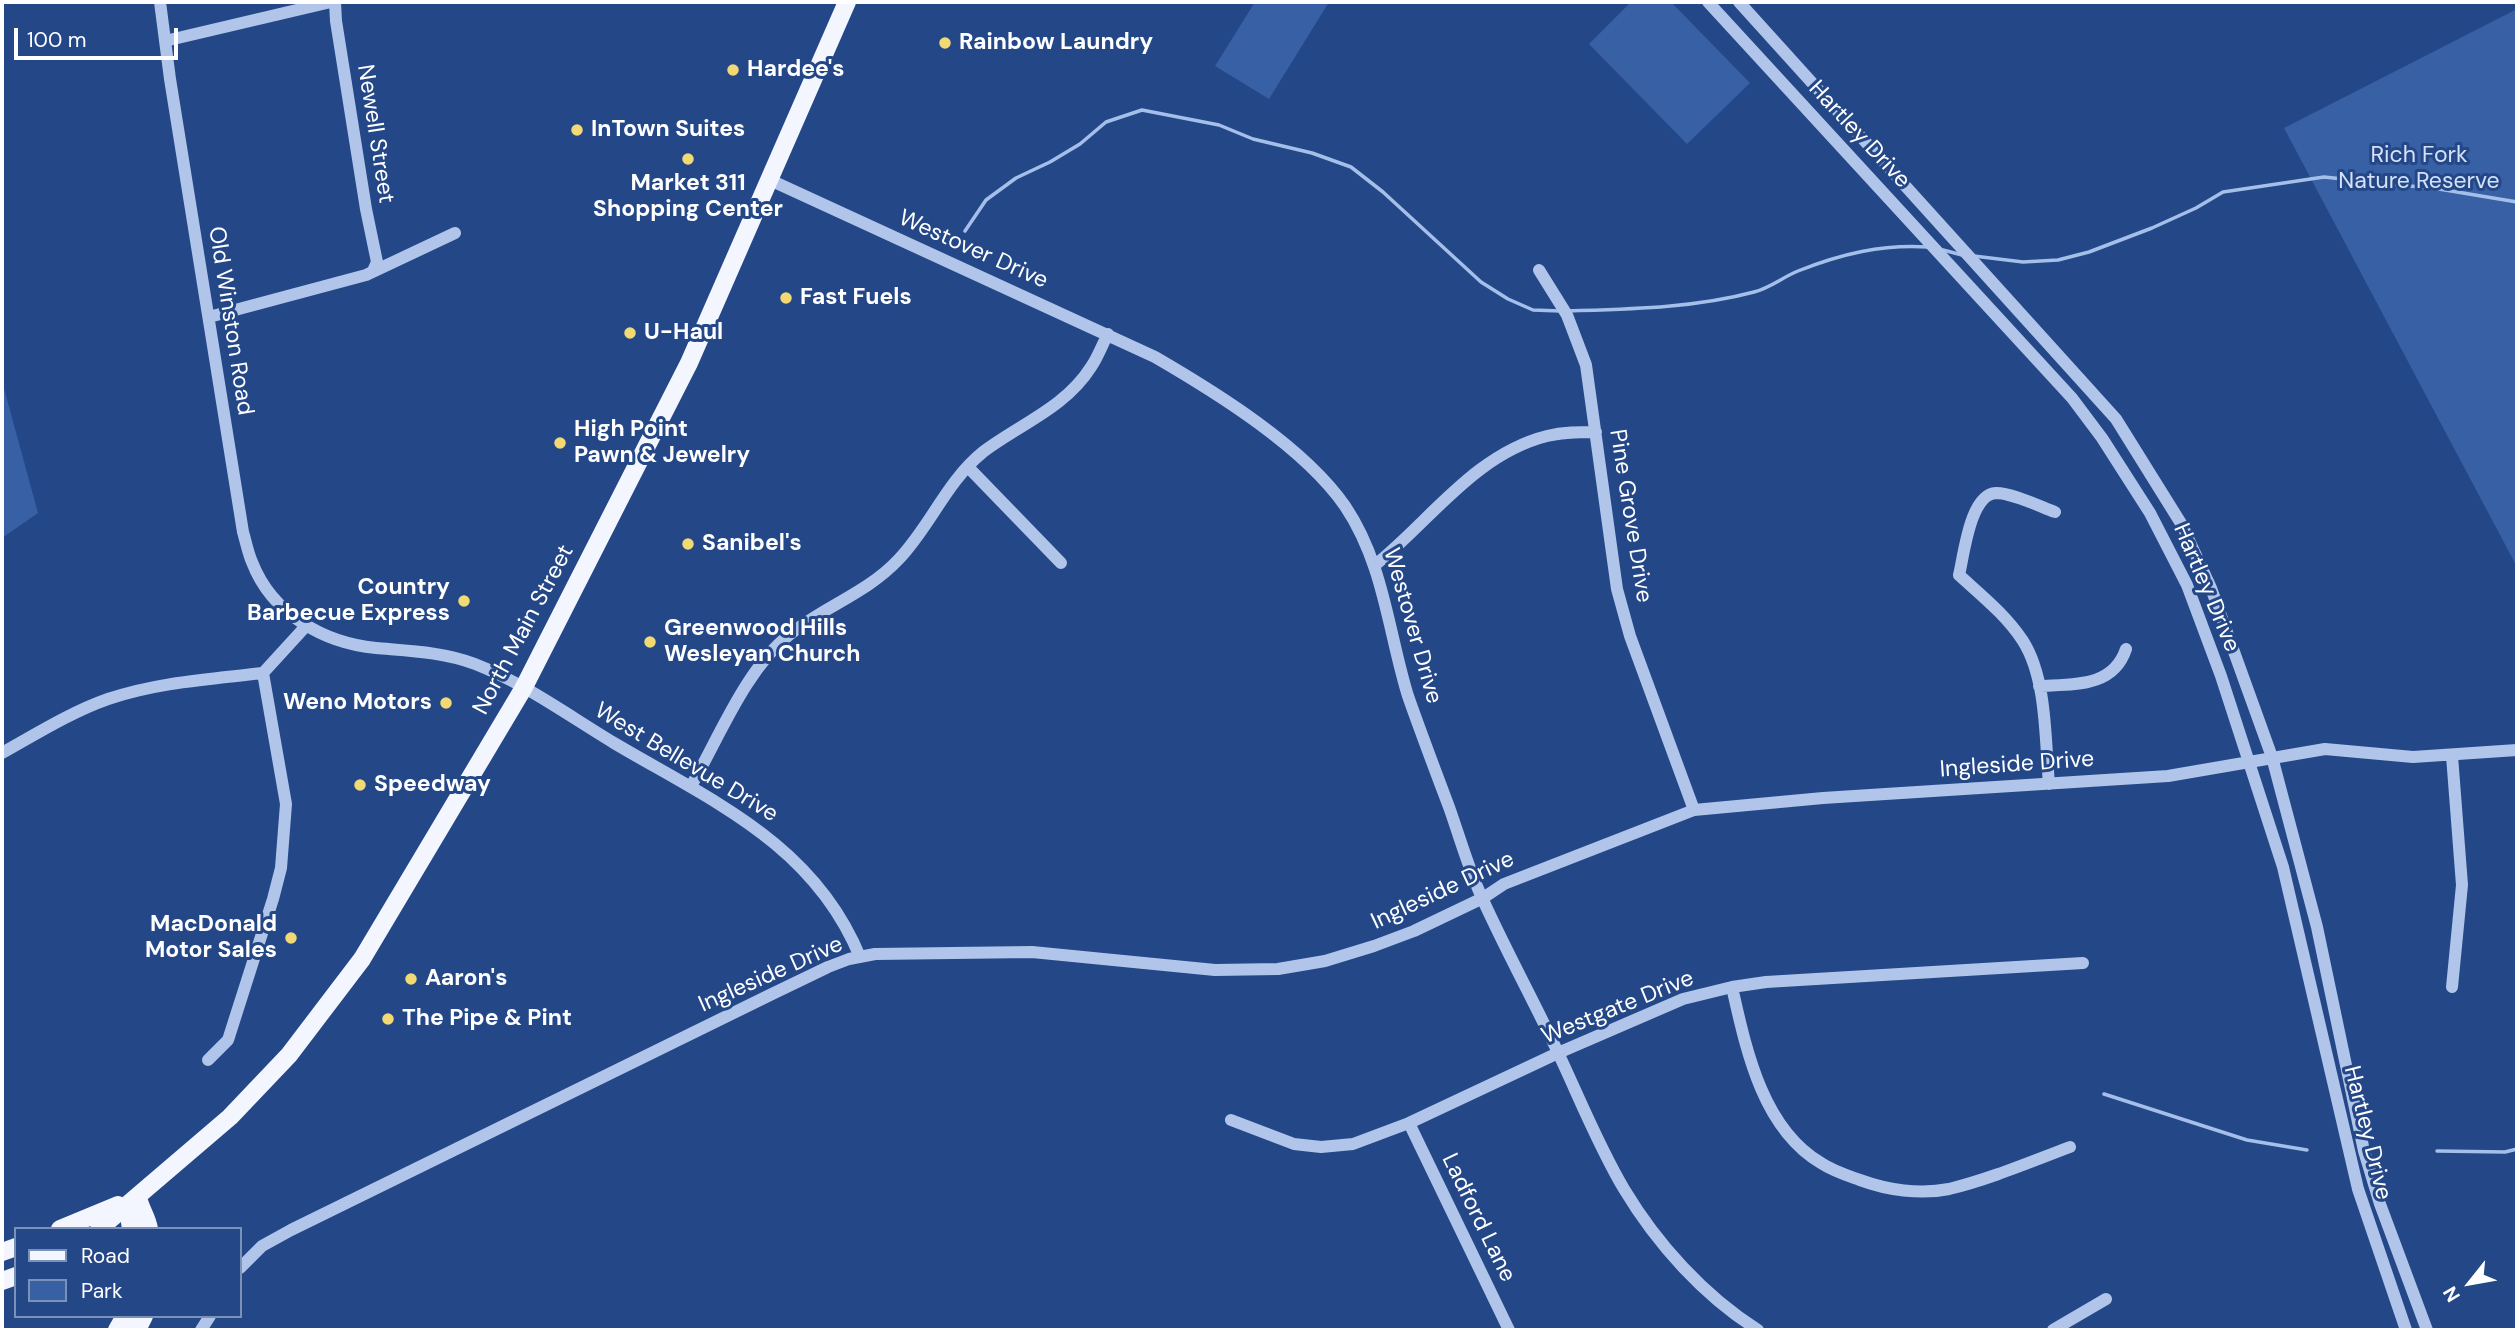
<!DOCTYPE html>
<style>
body{margin:0}
#map{position:relative;width:2519px;height:1332px;overflow:hidden;background:#244788;font-family:"DM Sans",sans-serif}
canvas{display:block}
.frame{position:absolute;inset:0;border:4px solid #fff;pointer-events:none}
.legend{position:absolute;left:14px;top:1227px;width:228px;height:91px;box-sizing:border-box;background:#244788;border:2px solid #7c91b8;margin:0;padding:9px 12px;list-style:none;font-size:21px;color:#fff}
.legend li{display:flex;align-items:center;gap:14px;height:35px}
.legend b{width:35px;border:2px solid #7c91b8}
.north{position:absolute;left:2435px;top:1248px;width:70px;height:70px;-webkit-text-stroke:5px #244788;paint-order:stroke;rotate:239deg;font-size:19px;font-weight:700;line-height:28px;text-align:center;color:#fff}
.north::after{content:'';display:block;margin:auto;width:24px;height:32px;background:#fff;clip-path:polygon(50% 0,100% 100%,50% 72%,0 100%)}
.scale{position:absolute;left:14px;top:28px;width:164px;height:32px;box-sizing:border-box;border:4px solid #fff;border-top:0;padding-left:9px;font-size:21px;line-height:24px;white-space:nowrap;color:#fff;-webkit-text-stroke:5px #244788;paint-order:stroke}
</style>
<div id="map">
<canvas width="2519" height="1332"></canvas>
<div class="frame"></div>
<ul class="legend">
<li><b style="height:9px;background:#f3f6fe"></b>Road</li>
<li><b style="height:19px;background:#3860a4"></b>Park</li>
</ul>
<div class="north">N</div>
<div class="scale">100 m</div>
</div>
<script>
const g = document.querySelector('canvas').getContext('2d');
g.lineJoin = 'round';
function fillPath(path, color) { g.fillStyle = color; g.fill(path, 'evenodd'); }
function strokePath(path, color, width, dash) { g.strokeStyle = color; g.lineWidth = width; g.lineCap = dash ? 'butt' : 'round'; g.setLineDash(dash || []); g.stroke(path); }
function write(font, color, halo, rows, align = 'center') {
  g.font = font + ' "DM Sans",sans-serif'; g.lineWidth = 6; g.setLineDash([]); g.textBaseline = 'middle'; g.strokeStyle = halo; g.fillStyle = color; for (const [text, x, y, turn = 0] of rows) {
    g.save(); g.translate(x, y); g.rotate((+turn || 0) * Math.PI / 180); g.textAlign = isNaN(turn) ? turn : align; if (halo) g.strokeText(text, 0, 0); g.fillText(text, 0, 0); g.restore();
  }
}
const green = new Path2D(`
 M1255,2h74l-60,97 -54,-33z
 M1631,2h40l79,81 -63,61 -98,-100z
 M2517,9v558l-233,-439z
 M2,381l36,132 -36,25z`);
const stream = new Path2D(`
 M965,231l21,-31 30,-22 34,-16 30,-18 26,-22 36,-12 77,15 34,14 59,14 39,14 32,25 98,90 27,17 25,11 27,1
 M1943,250l19,5
 M1974,256l49,6 35,-2 31,-8 63,-24 44,-20 27,-16 101,-15 115,12 78,13
 M1568,311c62,-2 126,-3 186,-19 16,-4 29,-15 44,-21 43,-17 84,-27 130,-24
 M2104,1094l143,46 60,10
 M2437,1151l68,1 12,-3`);
const minor = new Path2D(`
 M160,2l10,77 73,453c3,10 5,21 9,30 20,52 72,81 124,86 34,3 67,4 99,16 49,19 94,52 139,79 98,58 200,101 246,214
 M335,2l1,19 30,188 11,53 -4,9
 M1708,2l364,396 30,40 48,75 37,72 34,91 62,191 75,322 48,141
 M1739,2l377,417 66,106 29,63 61,169 45,170 47,224 16,53 47,126
 M165,41l166,-39
 M770,180l385,177c62,36 149,90 190,149 39,58 43,125 63,190 13,37 27,74 41,111 10,28 18,57 30,84 22,50 49,99 73,149 24,49 44,102 72,149 33,55 80,107 134,141
 M1539,270l28,45 19,50 31,224 13,47 64,174
 M209,317l157,-42 89,-42
 M968,467l93,96
 M1375,565c55,-44 100,-111 172,-129 16,-4 32,-4 49,-4
 M2039,686c34,-2 74,2 87,-37
 M2,753c34,-19 69,-41 106,-54 50,-17 104,-20 155,-26
 M2049,784c-4,-44 -2,-105 -26,-143 -17,-26 -41,-45 -64,-66 5,-20 11,-81 37,-82 16,0 43,13 59,19
 M691,786c28,-48 54,-116 98,-151 34,-28 78,-42 109,-75 32,-33 48,-78 85,-108 37,-28 82,-44 108,-85 7,-10 11,-22 17,-33
 M1732,987c14,62 30,141 89,176 12,8 25,12 39,17 27,10 60,15 89,9 41,-10 81,-27 121,-42
 M2452,987l10,-102 -10,-129
 M208,1060l20,-20 45,-141 8,-31 5,-64 -23,-131 43,-47
 M1231,1120l63,24 27,3 32,-3 56,-21 149,-70 125,-54 49,-12 34,-5 317,-19
 M1409,1123l100,207
 M240,1268l22,-22 29,-16 481,-236 56,-27 21,-8 26,-5 157,-2 183,18 63,-1 47,-8 49,-15 40,-15 69,-33 21,-14 190,-74 129,-12 345,-22 157,-27 88,8 104,-7
 M201,1330l9,-14
 M2053,1330l53,-31`);
const major = new Path2D(`
 M138,1197c2,12 9,19 11,32
 M60,1229l58,-24
 M99,1229l131,-112 59,-62 73,-96 161,-270 166,-326 158,-361
 M131,1229l-1,-7 10,-13
 M2,1252l14,-5
 M2,1281l14,-5
 M117,1330l8,-14
 M137,1330l7,-14`);
const markers = [
 [945,43,7,"#f3d973"],
 [733,70,7,"#f3d973"],
 [577,130,7,"#f3d973"],
 [688,159,7,"#f3d973"],
 [786,298,7,"#f3d973"],
 [630,333,7,"#f3d973"],
 [560,443,7,"#f3d973"],
 [688,544,7,"#f3d973"],
 [464,601,7,"#f3d973"],
 [650,642,7,"#f3d973"],
 [446,703,7,"#f3d973"],
 [360,785,7,"#f3d973"],
 [291,938,7,"#f3d973"],
 [411,979,7,"#f3d973"],
 [388,1019,7,"#f3d973"]
];
const poiNames = [
 ["Rainbow Laundry",959,43],
 ["Hardee's",747,70],
 ["InTown Suites",591,130],
 ["Market 311",688,184,"center"],
 ["Shopping Center",688,210,"center"],
 ["Fast Fuels",800,298],
 ["U-Haul",644,333],
 ["High Point",574,430],
 ["Pawn & Jewelry",574,456],
 ["Sanibel's",702,544],
 ["Country",450,588,"right"],
 ["Barbecue Express",450,614,"right"],
 ["Greenwood Hills",664,629],
 ["Wesleyan Church",664,655],
 ["Weno Motors",432,703,"right"],
 ["Speedway",374,785],
 ["MacDonald",277,925,"right"],
 ["Motor Sales",277,951,"right"],
 ["Aaron's",425,979],
 ["The Pipe & Pint",402,1019]
];
const streetNames = [
 ["Newell Street",375,134,81],
 ["Hartley Drive",1859,135,47],
 ["Westover Drive",973,250,24],
 ["Old Winston Road",230,321,81],
 ["Pine Grove Drive",1630,516,81],
 ["Hartley Drive",2206,588,67],
 ["Westover Drive",1412,626,74],
 ["North Main Street",524,630,-62],
 ["West Bellevue Drive",686,763,31],
 ["Ingleside Drive",2017,765,-4],
 ["Ingleside Drive",1443,891,-25],
 ["Ingleside Drive",771,975,-24],
 ["Westgate Drive",1618,1008,-22],
 ["Hartley Drive",2367,1133,76],
 ["Ladford Lane",1478,1218,64]
];
const parkNames = [
 ["Rich Fork",2419,156],
 ["Nature Reserve",2419,182]
];
fillPath(green, '#3860a4');
strokePath(stream, '#a4bfea', 3.5);
strokePath(minor, '#b0c5e9', 12);
strokePath(major, '#f3f6fe', 18);
for (const [x, y, r, color] of markers) { const dot = new Path2D(); dot.arc(x, y, r, 0, 2 * Math.PI); g.fillStyle = color; g.fill(dot); strokePath(dot, '#244788', 2.5); }
write('bold 23px', '#fff', '#244788', poiNames, 'left');
write('23px', '#fff', '#244788', streetNames);
write('23px', '#d4e1f7', '#244788', parkNames);
</script>
